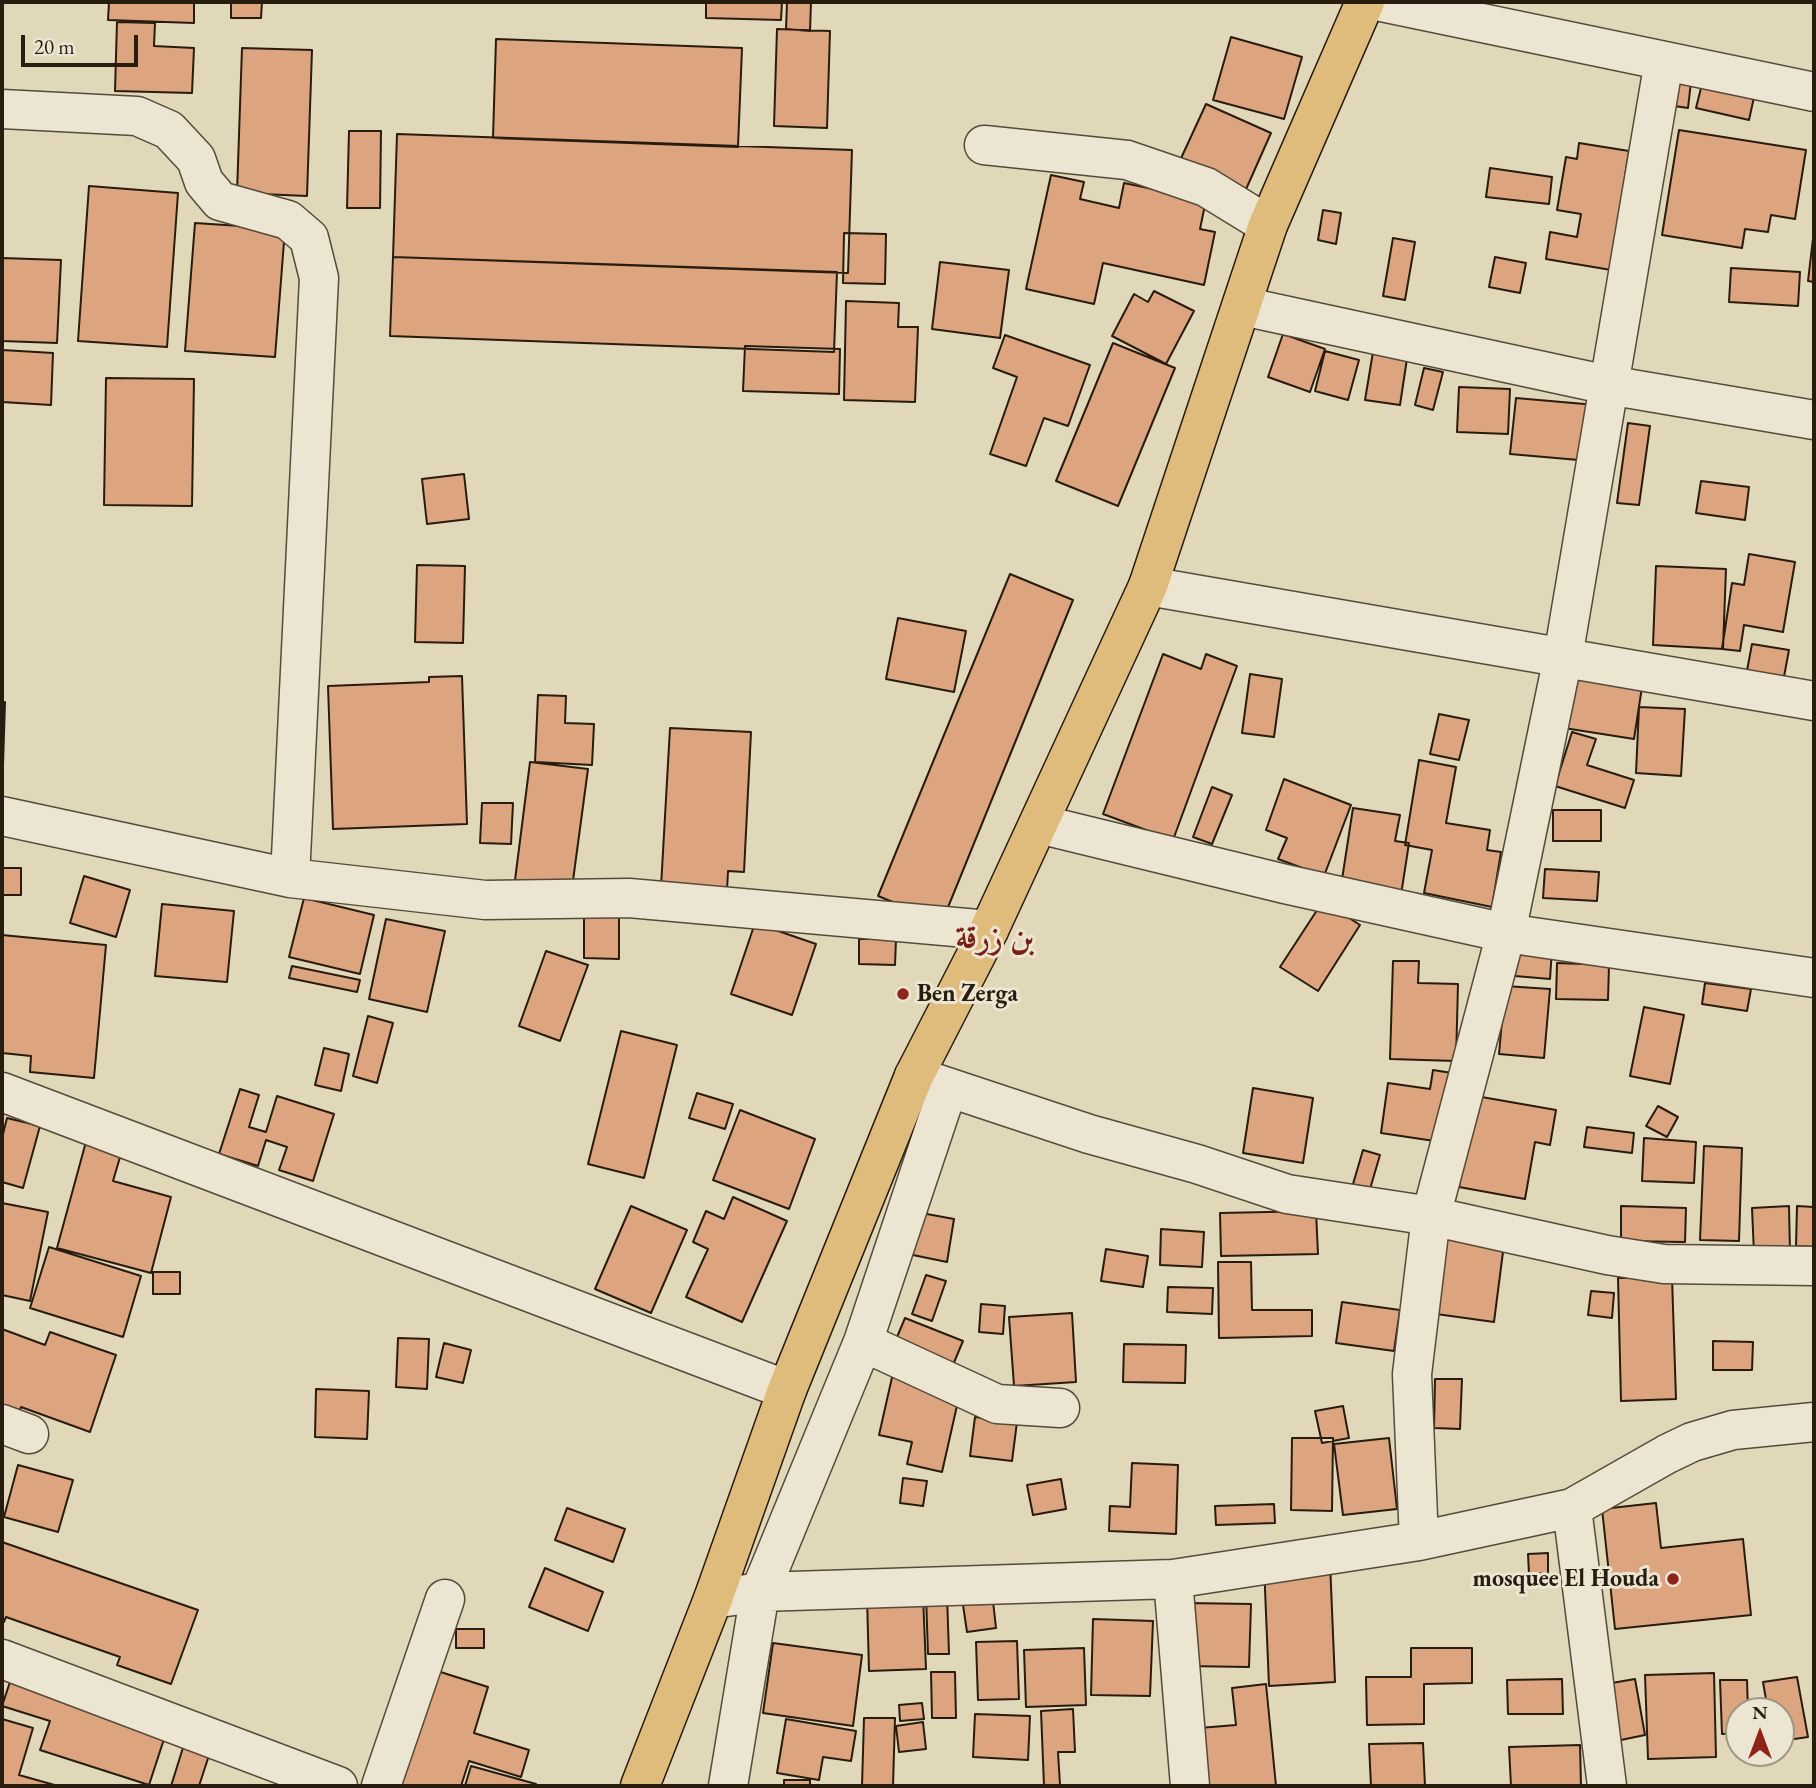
<!DOCTYPE html>
<meta charset="utf-8">
<style>
body{margin:0}
#map{position:relative;width:1816px;height:1788px;overflow:hidden;background:#e1d7b9;font-family:"EB Garamond",serif}
canvas{display:block}
.frame{position:absolute;inset:0;border:4px solid #281c0f;pointer-events:none}
.north{position:absolute;left:1725px;top:1697px;width:70px;height:70px;box-sizing:border-box;background:#ece5d2;border:2px solid #9e9584;border-radius:50%;rotate:0deg;font-size:19px;font-weight:700;line-height:28px;text-align:center;color:#281c0f}
.north::after{content:'';display:block;margin:auto;width:24px;height:32px;background:#8f2418;clip-path:polygon(50% 0,100% 100%,50% 72%,0 100%)}
.scale{position:absolute;left:21px;top:35px;width:117px;height:32px;box-sizing:border-box;border:4px solid #281c0f;border-top:0;padding-left:9px;font-size:21px;line-height:24px;white-space:nowrap;color:#281c0f;-webkit-text-stroke:5px #ece5d2;paint-order:stroke}
</style>
<div id="map">
<canvas width="1816" height="1788"></canvas>
<div class="frame"></div>
<div class="north">N</div>
<div class="scale">20 m</div>
</div>
<script>
const g = document.querySelector('canvas').getContext('2d');
g.lineJoin = 'round';
function fillPath(path, color) { g.fillStyle = color; g.fill(path, 'evenodd'); }
function strokePath(path, color, width, dash) { g.strokeStyle = color; g.lineWidth = width; g.lineCap = dash ? 'butt' : 'round'; g.setLineDash(dash || []); g.stroke(path); }
function write(font, color, halo, rows, align = 'center') {
  g.font = font + ' "EB Garamond",Amiri,serif'; g.lineWidth = 6; g.setLineDash([]); g.textBaseline = 'middle'; g.strokeStyle = halo; g.fillStyle = color; for (const [text, x, y, turn = 0] of rows) {
    g.save(); g.translate(x, y); g.rotate((+turn || 0) * Math.PI / 180); g.textAlign = isNaN(turn) ? turn : align; if (halo) g.strokeText(text, 0, 0); g.fillText(text, 0, 0); g.restore();
  }
}
const building = new Path2D(`
 M109,2h85v21l-86,-3z
 M231,2h31l-1,16h-30z
 M706,2h76l-1,18 -75,-2z
 M787,2h24l-1,29 -24,-2z
 M117,22l38,1 -1,23 40,2 -2,45 -77,-2z
 M777,29l53,2 -3,97 -53,-2z
 M1231,37l71,20 -18,62 -71,-19z
 M496,39l246,9 -4,99 -245,-9z
 M242,48l70,2 -5,146 -70,-3z
 M1704,76l52,12 -7,32 -53,-12z
 M1676,81l15,1 -3,26 -14,-2z
 M1206,104l65,29 -28,63 -66,-29z
 M1679,130l127,20 -11,69 -24,-4 -3,17 -23,-3 -3,19 -80,-13z
 M349,131h32l-1,77h-33z
 M397,134l455,16 -4,123 -455,-16z
 M1579,143l50,8 -18,119 -65,-11 4,-27 27,5 4,-23 -24,-4 9,-53 11,2z
 M1490,168l62,9 -3,27 -63,-7z
 M1051,175l33,7 -4,17 39,9 5,-25 82,17 -6,29 15,3 -11,53 -101,-22 -9,41 -68,-15z
 M89,186l89,7 -11,154 -89,-6z
 M1323,210l18,3 -5,31 -18,-4z
 M195,223l90,6 -10,128 -90,-6z
 M1814,230v52l-6,-1z
 M844,233l42,1 -1,50 -42,-1z
 M1393,238l22,4 -10,58 -22,-4z
 M393,257l444,15 -3,80 -444,-16z
 M1495,257l31,6 -6,30 -31,-6z
 M2,258l59,2 -4,83 -55,-2z
 M940,262l69,8 -9,68 -68,-9z
 M1731,268l69,4 -2,34 -69,-4z
 M1154,291l40,20 -28,53 -54,-28 22,-42 14,8z
 M846,301l53,2 -1,24h20l-3,75 -71,-2z
 M1283,334l42,15 -15,43 -42,-15z
 M1005,335l85,30 -22,61 -24,-8 -18,48 -36,-12 27,-77 -24,-9z
 M1113,343l62,25 -57,138 -62,-25z
 M745,346l95,3 -1,45 -96,-3z
 M1374,346l34,6 -8,53 -35,-5z
 M2,350l51,3 -2,52 -49,-3z
 M1325,351l34,9 -11,40 -33,-9z
 M1424,368l19,4 -10,38 -18,-5z
 M106,378l88,1 -2,127 -88,-1z
 M1459,387l51,2 -2,45 -51,-2z
 M1516,398l80,7 -6,56 -80,-7z
 M1628,423l22,3 -11,79 -22,-2z
 M464,474l5,45 -42,5 -5,-45z
 M1701,481l48,6 -4,33 -49,-7z
 M1749,554l46,8 -12,70 -39,-7 -4,26 -18,-2 10,-66 12,2z
 M417,565l48,1 -2,77 -48,-1z
 M1656,566l70,3 -3,80 -70,-4z
 M1010,574l63,26 -131,322 -64,-26z
 M898,618l68,13 -12,61 -68,-13z
 M1752,644l37,6 -6,32 -37,-6z
 M1163,654l38,15 5,-15 31,12 -64,174 -70,-26z
 M1250,674l32,5 -8,58 -32,-4z
 M462,676l5,148 -134,5 -5,-143 101,-4v-5z
 M1572,676l70,11 -8,52 -70,-11z
 M538,695l28,1 -1,27 29,1 -2,41 -57,-3z
 M2,702h3l-3,94z
 M1639,707l46,2 -4,67 -45,-3z
 M1439,714l30,6 -10,40 -29,-6z
 M670,728l81,4 -7,140 -16,-1 -1,20 -66,-4z
 M1572,732l24,7 -9,26 47,15 -9,28 -70,-22z
 M1419,760l37,7 -10,56 44,7 -3,20 14,2 -9,55 -68,-14 8,-43 -27,-5z
 M530,762l58,7 -16,119 -57,-8z
 M1284,779l67,26 -27,71 -46,-17 9,-21 -21,-8z
 M1212,787l20,8 -20,49 -19,-7z
 M482,803h31l-2,41 -31,-1z
 M1353,808l47,7 -5,26 14,2 -8,52 -60,-9z
 M1553,810h48v31h-48z
 M2,868h19v27h-19z
 M1545,869l54,3 -2,29 -54,-3z
 M84,876l46,14 -14,47 -46,-14z
 M304,898l70,17 -14,59 -71,-17z
 M1323,901l37,24 -42,66 -38,-24z
 M162,904l72,7 -7,71 -72,-6z
 M584,905h35v54l-35,-1z
 M386,919l59,12 -18,81 -58,-13z
 M755,923l61,21 -24,71 -61,-21z
 M2,935l104,10 -12,133 -64,-6 1,-16 -29,-3z
 M859,939h37l-1,26 -36,-1z
 M1518,946l34,3 -2,30 -35,-3z
 M546,951l42,14 -28,76 -41,-15z
 M1393,961h26l-1,22 40,1 -2,77 -66,-2z
 M1557,963l52,2 -1,35 -52,-1z
 M292,966l68,14 -3,12 -68,-14z
 M1705,983l46,6 -4,22 -45,-7z
 M1505,986l45,3 -6,69 -45,-4z
 M1644,1007l40,8 -14,69 -40,-8z
 M368,1016l25,7 -16,60 -24,-7z
 M621,1031l56,14 -33,133 -56,-14z
 M324,1048l25,6 -8,37 -26,-6z
 M1433,1070l19,3 -11,69 -60,-9 7,-50 42,6z
 M1253,1088l60,10 -10,65 -60,-10z
 M240,1089l19,6 -10,32 17,5 11,-36 57,18 -21,67 -34,-11 8,-23 -21,-7 -8,26 -39,-12z
 M697,1093l36,11 -8,25 -36,-11z
 M1476,1096l80,14 -6,35 -15,-3 -10,57 -66,-12z
 M1658,1106l20,11 -11,20 -21,-11z
 M740,1110l75,29 -26,70 -76,-29z
 M7,1118l33,8 -17,62 -21,-6v-44z
 M1587,1127l47,6 -2,20 -48,-6z
 M87,1138l36,9 -10,34 58,16 -20,76 -94,-25z
 M1644,1138l52,4 -2,41 -52,-2z
 M1704,1146l38,2 -3,93 -39,-1z
 M1363,1150l17,5 -10,34 -17,-5z
 M733,1197l54,24 -45,101 -56,-25 22,-48 -15,-7 13,-31 18,8z
 M2,1203l46,9 -18,89 -28,-6z
 M631,1206l56,24 -36,83 -56,-24z
 M1621,1206l65,2 -1,34 -64,-1z
 M1789,1206l1,47 -36,1 -2,-46z
 M1797,1206l17,1v40l-18,-1z
 M1316,1211l2,43 -97,2 -1,-43z
 M916,1212l38,7 -7,43 -39,-8z
 M1161,1229l43,3 -2,35 -42,-2z
 M1440,1236l64,8 -10,78 -65,-9z
 M49,1247l92,29 -18,61 -93,-29z
 M1106,1249l42,7 -5,31 -42,-6z
 M1218,1262h33l1,48h60v26l-93,2z
 M153,1272h27v22h-27z
 M926,1275l20,6 -14,40 -20,-7z
 M1672,1277l4,122 -55,2 -3,-123z
 M1168,1287l45,1 -1,26 -45,-2z
 M1591,1291l23,2 -2,25 -24,-3z
 M1342,1302l58,8 -6,41 -58,-8z
 M981,1304l24,2 -2,28 -24,-2z
 M1072,1313l4,69 -62,4 -5,-69z
 M905,1318l58,23 -13,31 -58,-23z
 M2,1329l43,16 5,-13 66,23 -26,77 -69,-25 -2,6 -17,-6z
 M398,1338l31,1 -2,50 -31,-2z
 M1713,1341l40,1 -1,28h-39z
 M444,1343l27,7 -8,33 -27,-6z
 M1124,1344l62,1 -1,38 -62,-1z
 M893,1373l68,15 -19,84 -35,-8 5,-22 -33,-7z
 M1435,1379h27l-2,50 -26,-1z
 M316,1389l53,2 -2,48 -52,-2z
 M1343,1406l6,32 -27,5 -7,-32z
 M975,1417l42,5 -5,39 -42,-5z
 M1292,1438h41l-1,73 -41,-1z
 M1389,1438l8,71 -54,6 -9,-71z
 M1132,1463l46,2 -2,69 -67,-3 1,-25 20,1z
 M18,1465l55,15 -15,52 -54,-15z
 M903,1478l24,3 -4,25 -23,-3z
 M1061,1479l5,30 -33,6 -6,-30z
 M1656,1503l5,45 82,-9 8,76 -136,14 -13,-120z
 M1274,1504l1,19 -59,2 -1,-19z
 M567,1508l58,21 -12,33 -58,-22z
 M2,1542l196,68 -27,74 -54,-19 3,-8 -114,-40 -2,5 -2,-1z
 M1548,1553v20l-19,1 -1,-20z
 M1330,1562l5,120 -66,4 -5,-121z
 M545,1568l58,24 -15,39 -59,-24z
 M923,1595l3,74 -57,2 -2,-74z
 M926,1595h21l2,59h-21z
 M993,1601l3,27 -29,4 -4,-27z
 M1187,1603l64,1 -2,63 -63,-1z
 M1093,1619l60,2 -3,75 -59,-1z
 M456,1629h28v19h-28z
 M1017,1641l2,58 -41,1 -2,-58z
 M773,1643l89,12 -9,71 -90,-13z
 M1084,1648l2,57 -60,2 -2,-57z
 M1411,1648h61v35l-48,1v40l-57,1 -1,-48h45z
 M15,1667l151,66 -17,52 -109,-35 10,-29 -48,-15z
 M431,1669l57,18 -14,46 55,17 -8,27 -52,-16 -8,25h-67z
 M931,1672h24l1,46h-24z
 M1714,1673l2,84 -68,2 -3,-84z
 M1797,1677l11,60 -27,4v-30h-13l-5,-29z
 M1562,1679l1,35h-55l-1,-34z
 M1635,1679l10,56 -29,6 -10,-57z
 M1720,1680h27l1,31h-9v22l-17,1z
 M1266,1684l10,102h-72l-5,-58 37,-3 -4,-37z
 M922,1703l2,16 -24,2 -1,-16z
 M1073,1709l2,43h-17l2,33 -16,1 -3,-75z
 M975,1714l55,2 -2,44 -55,-3z
 M864,1718h31l-2,68h-31z
 M2,1719l31,9 -14,47 39,11h-56z
 M786,1719l70,12 -5,30 -28,-4 -4,23 -42,-7z
 M923,1722l3,27 -27,3 -3,-26z
 M187,1735l26,8 -14,43h-28z
 M1423,1743l2,43h-54l-2,-42z
 M1580,1745l1,41h-70l-2,-39z
 M471,1766l65,18 -1,2h-70z
 M784,1780h26v6h-26z`);
const minor = new Path2D(`
 M1381,2l433,90
 M2,109l135,7 32,14 27,29 8,23 16,19 68,19 21,18 10,40 -29,600
 M984,145l143,15 79,27 62,38
 M1242,306l366,79 206,35
 M1148,586l666,115
 M2,816l288,62 195,22 144,-2 360,32
 M1039,824l246,60 221,49 308,45
 M914,1076l175,58 108,30 90,30 144,22 176,39 57,9 150,2
 M2,1092l785,298
 M863,1342l134,62 63,4
 M2,1424l27,10
 M1572,1508l35,278
 M1419,1541l-7,-167 19,-158 75,-283 57,-276 101,-596
 M1173,1579l17,207
 M713,1599l47,-7 413,-13 246,-38 153,-33 95,-54 25,-12 41,-12 81,-8
 M2,1659l336,127
 M381,1786l64,-187
 M728,1786l32,-194 103,-250 85,-254`);
const major = new Path2D(`
 M640,1786l73,-187 74,-209 127,-314 75,-146 159,-344 120,-361 97,-223`);
const markers = [
 [903,994,7,"#8f2418"],
 [1673,1579,7,"#8f2418"]
];
const poiNames = [
 ["Ben Zerga",917,994],
 ["mosquee El Houda",1659,1579,"right"]
];
const districtNames = [
 ["بن زرقة",995,939]
];
fillPath(building, '#dca47f');
strokePath(building, '#281c0f', 2);
strokePath(minor, '#564b3a', 41);
strokePath(major, '#281c0f', 41);
strokePath(minor, '#ece5d2', 38);
strokePath(major, '#e0bc7c', 38);
for (const [x, y, r, color] of markers) { const dot = new Path2D(); dot.arc(x, y, r, 0, 2 * Math.PI); g.fillStyle = color; g.fill(dot); strokePath(dot, '#ece5d2', 2.5); }
write('bold 24px', '#281c0f', '#ece5d2', poiNames, 'left');
write('bold 32px', '#7a1f14', '#ece5d2', districtNames);
</script>
